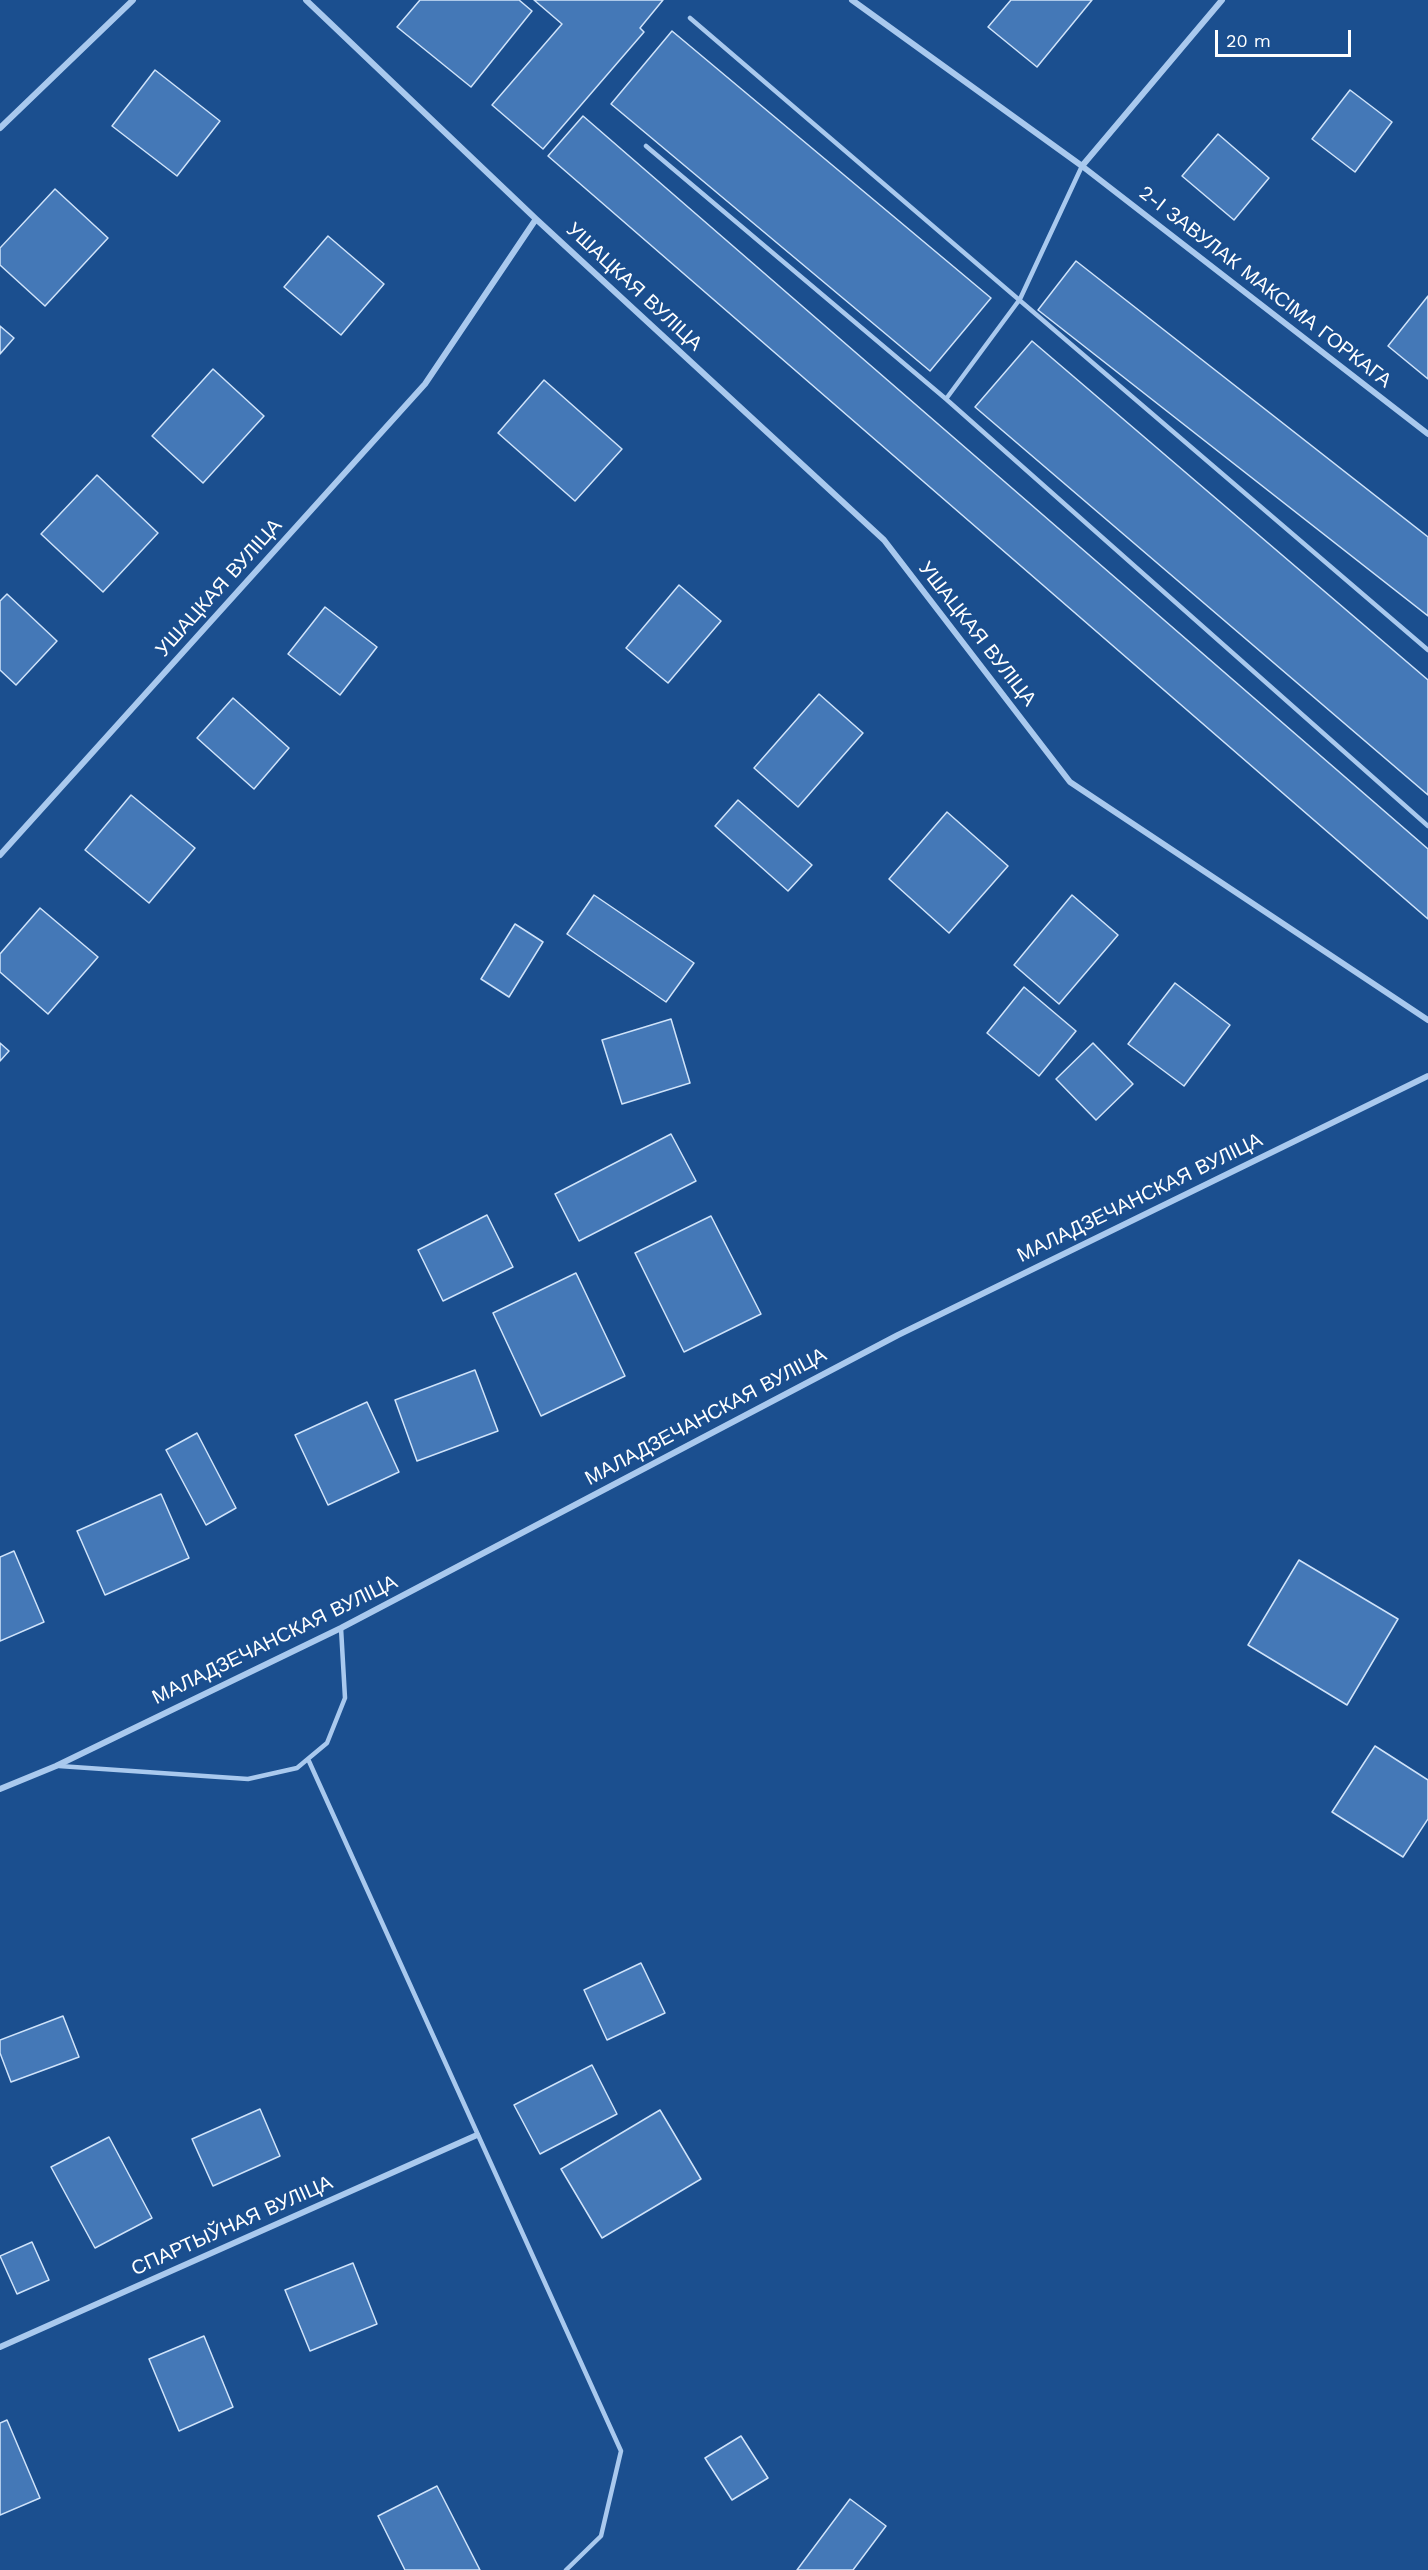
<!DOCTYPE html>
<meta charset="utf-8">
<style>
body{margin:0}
#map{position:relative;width:1428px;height:2570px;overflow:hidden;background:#1b4f8f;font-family:"Work Sans",sans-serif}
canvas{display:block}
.scale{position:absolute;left:1215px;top:30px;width:136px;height:27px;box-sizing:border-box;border:3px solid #fff;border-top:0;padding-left:8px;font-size:18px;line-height:21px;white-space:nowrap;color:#fff;-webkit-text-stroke:4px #1b4f8f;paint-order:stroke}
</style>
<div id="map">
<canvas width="1428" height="2570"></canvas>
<div class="scale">20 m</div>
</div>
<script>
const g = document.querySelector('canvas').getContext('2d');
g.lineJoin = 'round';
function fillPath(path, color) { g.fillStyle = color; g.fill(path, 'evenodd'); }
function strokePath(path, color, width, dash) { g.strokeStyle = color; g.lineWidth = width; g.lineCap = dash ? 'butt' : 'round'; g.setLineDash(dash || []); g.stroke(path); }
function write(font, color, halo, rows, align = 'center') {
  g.font = font + ' "Work Sans",sans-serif'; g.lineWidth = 4.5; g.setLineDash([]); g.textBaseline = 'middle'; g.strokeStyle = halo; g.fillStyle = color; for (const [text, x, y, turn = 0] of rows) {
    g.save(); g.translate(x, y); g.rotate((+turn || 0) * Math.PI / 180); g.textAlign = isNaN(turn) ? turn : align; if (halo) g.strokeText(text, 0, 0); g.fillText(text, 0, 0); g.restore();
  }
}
const building = new Path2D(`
 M420,0h99l13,11 -61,76 -74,-60z
 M534,0h129l-23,28 4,4 -101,117 -51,-44 70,-81z
 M1011,0h81l-55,67 -49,-40z
 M672,31l319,267 -61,73 -319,-267z
 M155,70l65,51 -43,55 -65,-50z
 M1350,90l42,32 -37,50 -43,-33z
 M583,116l845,733v70l-880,-763z
 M1218,134l51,44 -35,42 -52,-44z
 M55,189l53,49 -63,68 -45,-41v-17z
 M328,236l56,48 -43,51 -57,-48z
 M1076,261l352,276v79l-390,-306z
 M1428,296v83l-40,-33z
 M0,326l14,12 -14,16z
 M1032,341l396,339v115l-453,-388z
 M213,369l51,47 -61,67 -51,-47z
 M544,380l78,69 -47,52 -77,-68z
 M97,475l61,58 -55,59 -62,-58z
 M679,585l42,36 -53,62 -42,-35z
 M7,594l50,47 -41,44 -16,-15v-69z
 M325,607l52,40 -37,48 -52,-41z
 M819,694l44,39 -65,74 -44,-39z
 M233,698l56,50 -35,41 -57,-51z
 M131,795l64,53 -46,55 -64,-53z
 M738,800l74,65 -24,26 -73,-65z
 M947,812l61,54 -59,67 -60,-54z
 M594,895l100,68 -28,39 -99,-68z
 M1072,895l46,40 -59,69 -45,-39z
 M40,908l58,49 -50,57 -48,-42v-18z
 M515,924l28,18 -34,55 -28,-18z
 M1175,983l55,42 -46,61 -56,-42z
 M1024,987l52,44 -37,45 -52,-43z
 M671,1019l19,64 -68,21 -20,-64z
 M0,1043l9,8 -9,10z
 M1093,1043l40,41 -37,36 -40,-41z
 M671,1134l25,47 -117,60 -24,-47z
 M487,1215l26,52 -70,34 -25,-51z
 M711,1216l50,98 -77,38 -49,-99z
 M576,1273l49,103 -84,40 -48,-103z
 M475,1370l23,61 -81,30 -22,-61z
 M367,1402l32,70 -71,33 -33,-70z
 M197,1433l39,75 -30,17 -40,-75z
 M161,1494l28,64 -84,37 -28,-64z
 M14,1551l30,71 -44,19v-84z
 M1299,1560l99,59 -51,86 -99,-60z
 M1375,1746l53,34v39l-25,38 -71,-45z
 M641,1963l24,50 -58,27 -23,-50z
 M63,2016l16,41 -68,25 -11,-29v-13z
 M592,2065l25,49 -77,40 -26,-49z
 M260,2109l20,47 -67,30 -21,-47z
 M660,2110l41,69 -99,59 -41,-69z
 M109,2137l43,81 -57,30 -44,-81z
 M32,2242l17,38 -32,14 -17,-38z
 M353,2263l24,61 -67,27 -25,-61z
 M204,2336l29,71 -54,24 -30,-72z
 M7,2420l33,78 -40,17v-92z
 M741,2436l27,42 -36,22 -27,-42z
 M437,2486l43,84h-75l-27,-54z
 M850,2499l36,27 -33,44h-56z`);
const service = new Path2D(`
 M690,18l738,632
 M646,146l300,253 482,427
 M946,399l74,-100 62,-133
 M308,1759l313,692 -20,85 -35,34
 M59,1766l189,13 49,-11 30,-25 18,-45 -4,-70`);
const minor = new Path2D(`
 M306,0l230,219 348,321 186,242 358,238
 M852,0l230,166 346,268
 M0,128l133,-128
 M1082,166l140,-166
 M0,855l425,-471 111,-165
 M0,1789l56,-23 285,-138 557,-293 530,-259
 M0,2347l477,-212`);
const streetNames = [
 ["УШАЦКАЯ ВУЛІЦА",634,287,43],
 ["2-І ЗАВУЛАК МАКСІМА ГОРКАГА",1265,287,38],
 ["УШАЦКАЯ ВУЛІЦА",219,588,-48],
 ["УШАЦКАЯ ВУЛІЦА",977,634,52],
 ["МАЛАДЗЕЧАНСКАЯ ВУЛІЦА",1140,1198,-26],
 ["МАЛАДЗЕЧАНСКАЯ ВУЛІЦА",706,1417,-28],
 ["МАЛАДЗЕЧАНСКАЯ ВУЛІЦА",275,1640,-26],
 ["СПАРТЫЎНАЯ ВУЛІЦА",232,2226,-24]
];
fillPath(building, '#4478b7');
strokePath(building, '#cfe3fa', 1.5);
strokePath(service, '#a9c9ee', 4.5);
strokePath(minor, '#a9c9ee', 6);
write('20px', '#fff', '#1b4f8f', streetNames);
</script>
